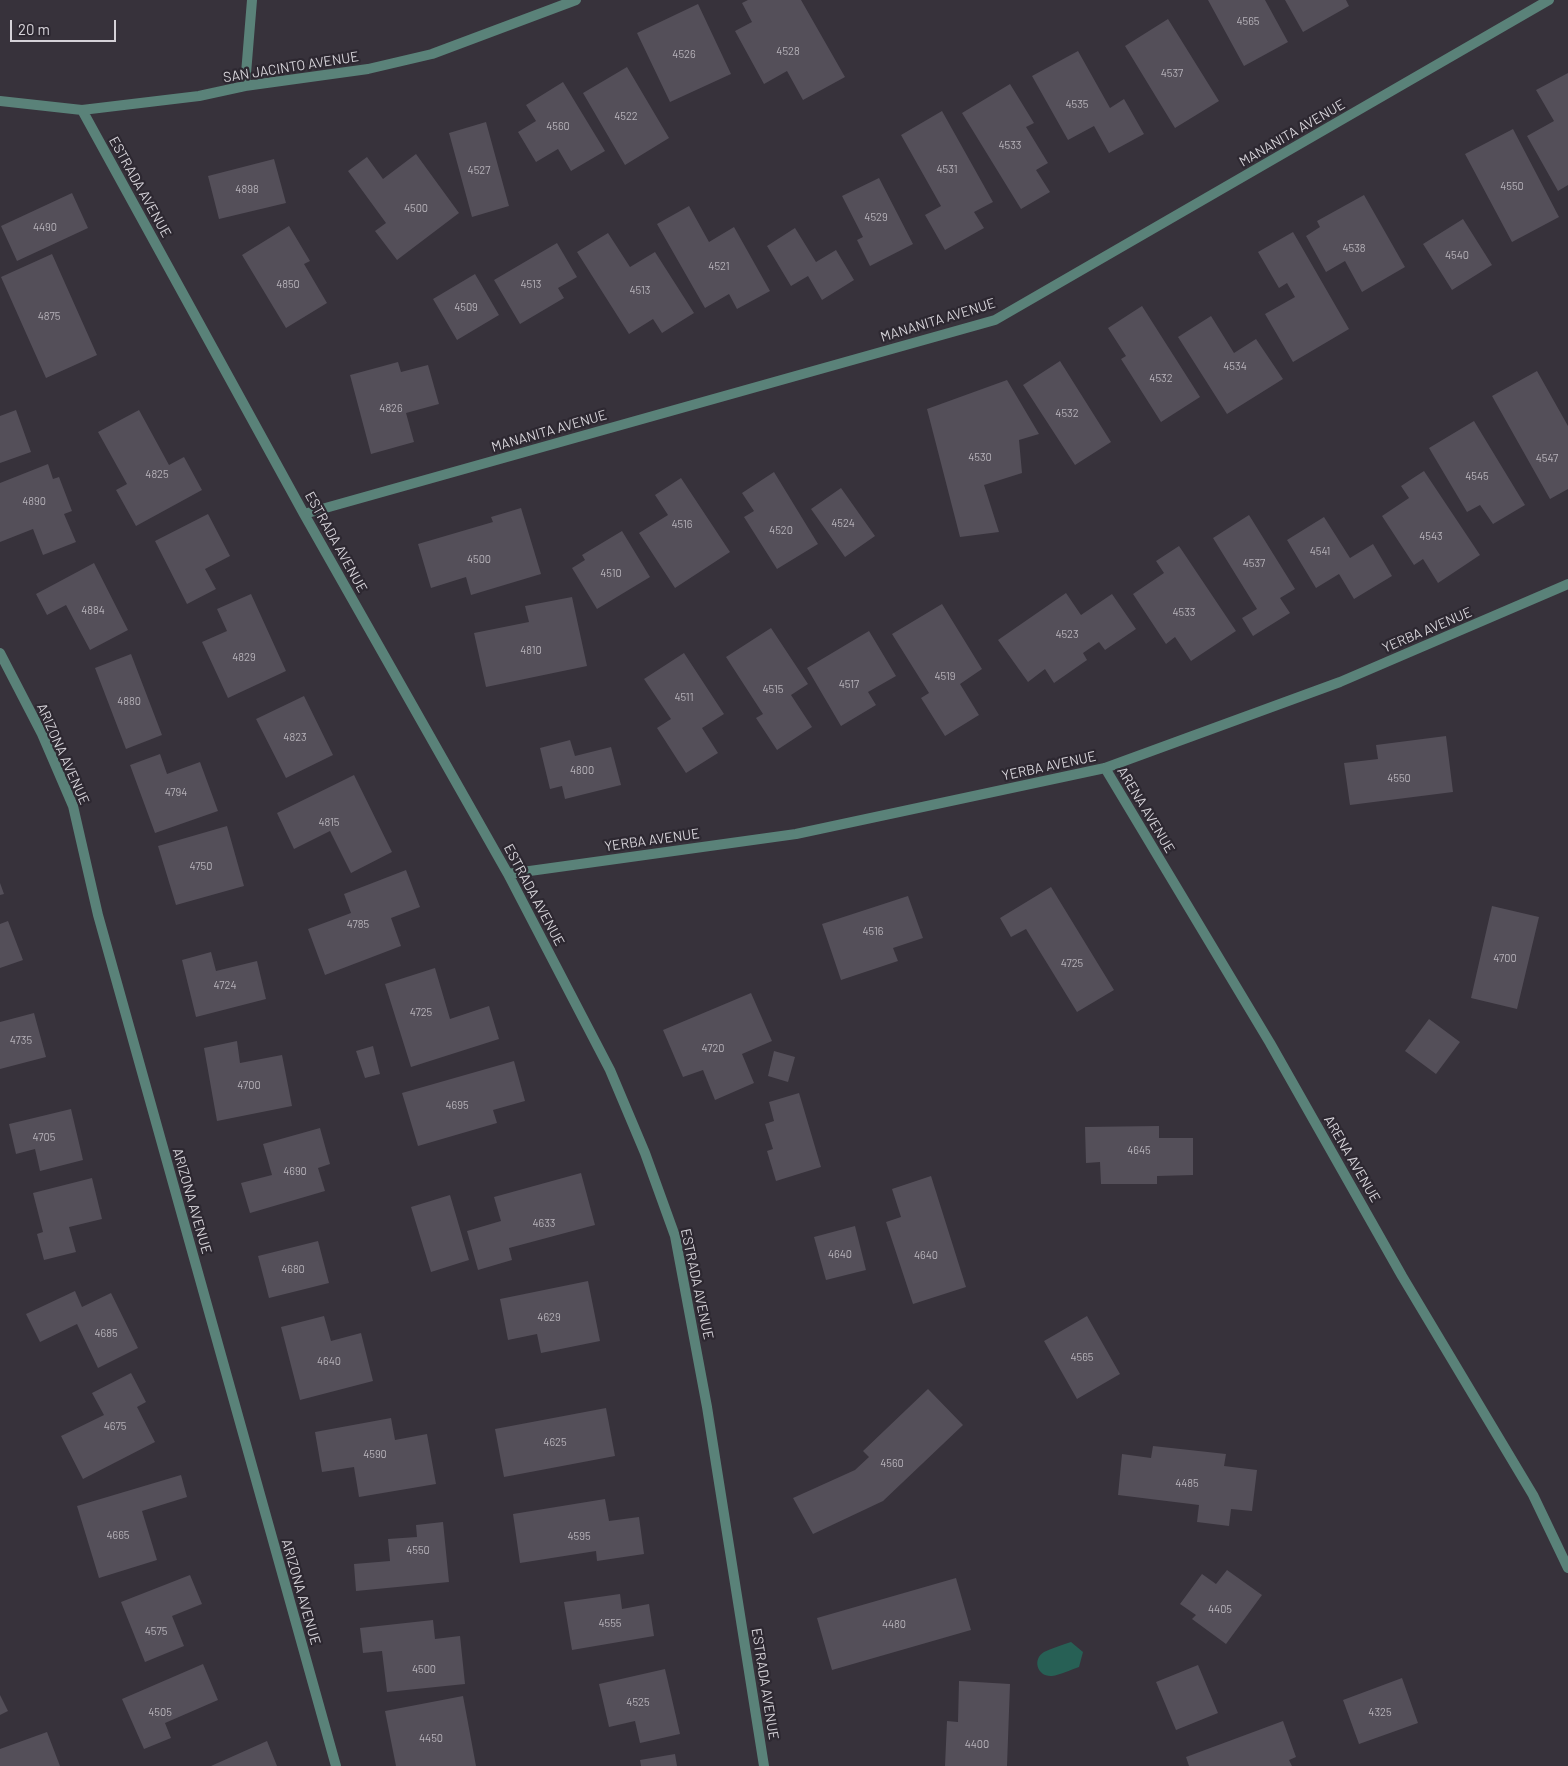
<!DOCTYPE html>
<style>
body{margin:0}
#map{position:relative;width:1568px;height:1766px;overflow:hidden;background:#37323b;font-family:Barlow,sans-serif}
canvas{display:block}
.scale{position:absolute;left:10px;top:20px;width:106px;height:22px;box-sizing:border-box;border:2px solid #d5d2d8;border-top:0;padding-left:6px;font-size:15px;line-height:18px;white-space:nowrap;color:#d5d2d8;-webkit-text-stroke:4px #2d2831;paint-order:stroke}
</style>
<div id="map">
<canvas width="1568" height="1766"></canvas>
<div class="scale">20 m</div>
</div>
<script>
const g = document.querySelector('canvas').getContext('2d');
g.lineJoin = 'round';
function fillPath(path, color) { g.fillStyle = color; g.fill(path, 'evenodd'); }
function strokePath(path, color, width, dash) { g.strokeStyle = color; g.lineWidth = width; g.lineCap = dash ? 'butt' : 'round'; g.setLineDash(dash || []); g.stroke(path); }
function write(font, color, halo, rows, align = 'center') {
  g.font = font + ' Barlow,sans-serif'; g.lineWidth = 4.5; g.setLineDash([]); g.textBaseline = 'middle'; g.strokeStyle = halo; g.fillStyle = color; for (const [text, x, y, turn = 0] of rows) {
    g.save(); g.translate(x, y); g.rotate((+turn || 0) * Math.PI / 180); g.textAlign = isNaN(turn) ? turn : align; if (halo) g.strokeText(text, 0, 0); g.fillText(text, 0, 0); g.restore();
  }
}
const water = new Path2D(`
 M1071,1642l12,10 -4,15c-9,3 -19,8 -27,9 -15,1 -20,-17 -8,-24 8,-4 18,-7 27,-10z`);
const building = new Path2D(`
 M748,0h53l44,77 -42,23 -16,-29 -23,13 -29,-53 17,-9 -10,-19z
 M1208,0h57l23,42 -44,24z
 M1285,0h61l3,6 -46,26z
 M698,4l33,70 -61,28 -33,-69z
 M1168,19l51,82 -44,27 -50,-82z
 M1078,51l32,57 14,-9 20,35 -35,19 -15,-27 -26,14 -36,-64z
 M627,67l42,71 -44,27 -42,-72z
 M1568,73v112l-10,6 -31,-55 27,-15 -18,-31z
 M563,82l42,69 -34,20 -13,-22 -22,13 -18,-30 18,-11 -10,-16z
 M1010,84l24,39 -8,4 22,36 -12,7 14,22 -29,17 -59,-96z
 M942,111l51,91 -19,10 10,16 -39,22 -20,-35 16,-9 -40,-71z
 M486,122l23,84 -37,11 -23,-84z
 M1513,129l46,88 -47,25 -47,-88z
 M416,154l43,59 -62,47 -22,-29 11,-8 -38,-52 19,-14 16,22z
 M274,159l12,44 -67,16 -11,-43z
 M879,178l34,66 -43,22 -13,-26 6,-3 -21,-41z
 M72,193l16,35 -71,33 -16,-35z
 M1364,195l41,72 -43,25 -17,-31 -19,11 -20,-36 14,-9 -3,-6z
 M689,206l20,36 25,-15 36,64 -33,18 -8,-15 -24,14 -48,-84z
 M1463,219l29,46 -40,25 -29,-46z
 M289,226l21,35 -6,3 23,39 -41,25 -44,-73z
 M795,228l21,34 20,-12 18,30 -32,20 -14,-24 -17,10 -24,-40z
 M1293,232l56,97 -56,33 -28,-48 30,-17 -8,-14 -8,5 -21,-36z
 M608,233l22,34 25,-15 39,61 -32,20 -9,-14 -24,15 -52,-82z
 M557,243l20,34 -19,11 6,10 -44,26 -26,-44z
 M52,254l45,101 -51,23 -45,-101z
 M475,274l24,41 -42,25 -24,-41z
 M1142,306l58,91 -39,25 -40,-63 5,-3 -18,-28z
 M1211,316l23,37 22,-14 27,40 -56,35 -49,-77z
 M1060,361l51,81 -36,23 -52,-80z
 M398,362l3,10 27,-7 11,39 -33,9 8,29 -43,12 -21,-79z
 M1537,371l31,55v63l-18,10 -58,-103z
 M1007,380l32,54 -20,6 3,33 -38,12 15,47 -39,5 -33,-128z
 M16,410l15,42 -31,11v-47z
 M139,410l30,55 15,-8 18,33 -66,36 -20,-36 11,-6 -29,-52z
 M1474,421l51,84 -32,19 -13,-19 -13,7 -38,-64z
 M48,464l5,15 6,-2 13,34 -8,3 12,28 -33,13 -10,-26 -33,13v-59z
 M1424,471l56,84 -42,28 -15,-24 -9,6 -32,-49 27,-18 -8,-12z
 M774,472l44,72 -41,25 -33,-52 10,-6 -12,-18z
 M681,478l49,74 -55,36 -36,-55 29,-18 -13,-20z
 M841,488l34,48 -30,21 -34,-48z
 M521,508l20,66 -70,21 -5,-18 -35,11 -13,-44 75,-22 -2,-5z
 M208,514l22,42 -25,13 11,20 -29,15 -32,-63z
 M1249,515l46,74 -15,9 10,15 -37,23 -11,-18 15,-9 -44,-71z
 M1324,517l26,41 23,-14 19,32 -38,23 -15,-25 -23,14 -29,-48z
 M622,531l28,46 -53,32 -25,-41 13,-8 -3,-5z
 M1179,546l57,85 -45,30 -16,-24 -9,7 -33,-50 31,-21 -8,-12z
 M94,563l34,67 -38,20 -24,-45 -19,10 -11,-21z
 M1066,593l15,22 31,-21 24,35 -31,21 -6,-8 -16,11 4,7 -33,23 -9,-14 -17,13 -30,-42z
 M251,594l35,77 -58,27 -26,-56 25,-11 -10,-22z
 M572,597l15,69 -101,21 -12,-54 55,-11 -4,-16z
 M942,604l40,65 -22,15 19,31 -34,21 -24,-38 8,-5 -37,-59z
 M771,628l37,56 -17,11 21,32 -35,23 -21,-32 7,-4 -37,-57z
 M869,631l27,45 -28,16 8,13 -35,21 -34,-58z
 M684,653l40,61 -22,14 16,25 -32,20 -29,-45 14,-9 -27,-40z
 M131,654l31,81 -36,14 -31,-81z
 M304,696l29,59 -47,23 -30,-59z
 M1446,736l7,56 -103,13 -6,-42 34,-4 -2,-14z
 M570,740l5,16 36,-9 10,38 -56,14 -3,-13 -12,3 -10,-41z
 M160,754l7,20 33,-12 18,49 -63,22 -25,-68z
 M354,775l38,77 -41,21 -21,-42 -36,18 -17,-36z
 M227,826l17,60 -68,19 -18,-59z
 M406,870l14,37 -29,11 10,28 -76,29 -17,-46 43,-16 -7,-19z
 M0,883l4,11 -4,1z
 M1051,887l63,103 -37,22 -51,-83 -15,8 -11,-19z
 M908,896l15,42 -30,10 5,13 -57,19 -19,-56z
 M1492,906l47,11 -22,92 -46,-11z
 M8,921l15,39 -23,8v-44z
 M211,952l5,19 41,-10 9,38 -70,18 -14,-57z
 M435,968l15,51 39,-13 10,33 -88,28 -26,-83z
 M751,993l21,48 -30,13 12,29 -39,17 -12,-30 -20,7 -20,-47z
 M34,1013l12,44 -46,12v-47z
 M1429,1019l31,23 -24,32 -31,-23z
 M237,1041l3,22 42,-8 10,51 -75,15 -13,-73z
 M373,1046l7,28 -15,4 -9,-27z
 M774,1051l21,6 -7,25 -20,-6z
 M514,1061l11,40 -32,9 4,13 -79,23 -16,-53z
 M799,1093l22,74 -45,14 -9,-30 6,-2 -8,-25 9,-3 -5,-19z
 M71,1109l12,51 -43,11 -5,-22 -19,5 -7,-30z
 M1159,1126v12h34v37l-36,1v8h-56l-1,-22 -14,1 -1,-36z
 M320,1128l10,36 -12,4 7,23 -75,22 -9,-30 31,-8 -9,-31z
 M581,1173l14,52 -86,23 3,12 -34,10 -11,-39 34,-10 -7,-24z
 M931,1176l35,111 -53,17 -27,-82 15,-5 -9,-28z
 M92,1178l10,41 -33,8 7,25 -32,8 -7,-26 6,-2 -10,-39z
 M450,1195l19,65 -38,12 -20,-65z
 M855,1226l11,44 -40,10 -12,-43z
 M318,1241l11,42 -60,15 -11,-42z
 M588,1281l12,60 -59,12 -4,-19 -29,6 -8,-41z
 M75,1291l7,16 29,-14 27,55 -40,20 -21,-44 -37,18 -14,-28z
 M324,1316l7,25 30,-8 12,48 -73,19 -19,-73z
 M1087,1316l33,58 -43,25 -33,-58z
 M131,1373l15,29 -9,5 18,35 -72,37 -22,-43 43,-21 -12,-22z
 M928,1389l35,36 -80,76 -70,33 -20,-36 62,-28 14,-13 -6,-6z
 M606,1408l9,48 -111,21 -9,-48z
 M391,1418l4,22 32,-6 9,50 -77,13 -5,-30 -32,5 -7,-40z
 M1153,1446l73,8 -2,12 33,4 -5,41 -21,-2 -2,17 -32,-4 2,-17 -81,-10 4,-41 29,4z
 M181,1475l6,22 -45,14 15,49 -58,18 -22,-72z
 M605,1499l4,22 30,-4 5,37 -47,7 -1,-10 -76,12 -7,-49z
 M443,1522l6,60 -93,9 -2,-27 36,-3 -2,-22 29,-2 -1,-12z
 M1227,1570l35,25 -36,49 -34,-25 4,-4 -16,-11 22,-30 14,10z
 M190,1575l12,29 -30,12 12,30 -39,16 -24,-60z
 M956,1578l15,52 -139,40 -15,-52z
 M620,1594l2,15 27,-5 5,32 -82,14 -8,-48z
 M433,1620l2,19 25,-3 5,48 -78,8 -5,-41 -19,2 -3,-25z
 M203,1664l15,36 -53,23 6,15 -27,11 -22,-50z
 M1198,1665l20,48 -42,17 -20,-48z
 M665,1669l15,65 -40,9 -5,-22 -26,6 -10,-43z
 M1402,1678l16,45 -59,21 -16,-44z
 M959,1681l51,3 -3,82h-62l2,-45 11,1z
 M0,1695l8,16 -8,4z
 M463,1696l13,70h-80l-11,-55z
 M1283,1721l13,36 -7,3 3,6h-103l-3,-9z
 M47,1732l13,34h-60v-17z
 M267,1741l10,25h-66z
 M675,1754l2,12h-36l-1,-6z`);
const minor = new Path2D(`
 M245,86l7,-86
 M0,101l82,9 117,-14 46,-10 123,-17 64,-15 144,-54
 M82,110l222,404 204,360 102,196 35,83 30,83 32,171 57,359
 M304,514l691,-194 554,-320
 M0,653l42,81 31,72 25,109 238,851
 M1105,768l165,275 132,233 131,219 35,73
 M508,874l288,-40 309,-66 235,-86 228,-98`);
const numberNames = [
 ["4565",1248,21],
 ["4528",788,51],
 ["4526",684,54],
 ["4537",1172,73],
 ["4535",1077,104],
 ["4522",626,116],
 ["4560",558,126],
 ["4533",1010,145],
 ["4531",947,169],
 ["4527",479,170],
 ["4550",1512,186],
 ["4898",247,189],
 ["4500",416,208],
 ["4529",876,217],
 ["4490",45,227],
 ["4538",1354,248],
 ["4540",1457,255],
 ["4521",719,266],
 ["4850",288,284],
 ["4513",531,284],
 ["4513",640,290],
 ["4509",466,307],
 ["4875",49,316],
 ["4534",1235,366],
 ["4532",1161,378],
 ["4826",391,408],
 ["4532",1067,413],
 ["4530",980,457],
 ["4547",1547,458],
 ["4825",157,474],
 ["4545",1477,476],
 ["4890",34,501],
 ["4524",843,523],
 ["4516",682,524],
 ["4520",781,530],
 ["4543",1431,536],
 ["4541",1320,551],
 ["4500",479,559],
 ["4537",1254,563],
 ["4510",611,573],
 ["4884",93,610],
 ["4533",1184,612],
 ["4523",1067,634],
 ["4810",531,650],
 ["4829",244,657],
 ["4519",945,676],
 ["4517",849,684],
 ["4515",773,689],
 ["4511",684,697],
 ["4880",129,701],
 ["4823",295,737],
 ["4800",582,770],
 ["4550",1399,778],
 ["4794",176,792],
 ["4815",329,822],
 ["4750",201,866],
 ["4785",358,924],
 ["4516",873,931],
 ["4700",1505,958],
 ["4725",1072,963],
 ["4724",225,985],
 ["4725",421,1012],
 ["4735",21,1040],
 ["4720",713,1048],
 ["4700",249,1085],
 ["4695",457,1105],
 ["4705",44,1137],
 ["4645",1139,1150],
 ["4690",295,1171],
 ["4633",544,1223],
 ["4640",840,1254],
 ["4640",926,1255],
 ["4680",293,1269],
 ["4629",549,1317],
 ["4685",106,1333],
 ["4565",1082,1357],
 ["4640",329,1361],
 ["4675",115,1426],
 ["4625",555,1442],
 ["4590",375,1454],
 ["4560",892,1463],
 ["4485",1187,1483],
 ["4665",118,1535],
 ["4595",579,1536],
 ["4550",418,1550],
 ["4405",1220,1609],
 ["4555",610,1623],
 ["4480",894,1624],
 ["4575",156,1631],
 ["4500",424,1669],
 ["4525",638,1702],
 ["4505",160,1712],
 ["4325",1380,1712],
 ["4450",431,1738],
 ["4400",977,1744]
];
const streetNames = [
 ["SAN JACINTO AVENUE",291,67,-9],
 ["MANANITA AVENUE",1292,133,-30],
 ["ESTRADA AVENUE",140,187,61],
 ["MANANITA AVENUE",938,320,-17],
 ["MANANITA AVENUE",549,431,-16],
 ["ESTRADA AVENUE",336,542,61],
 ["YERBA AVENUE",1427,630,-23],
 ["ARIZONA AVENUE",63,754,66],
 ["YERBA AVENUE",1049,766,-12],
 ["ARENA AVENUE",1146,810,59],
 ["YERBA AVENUE",652,840,-8],
 ["ESTRADA AVENUE",534,895,62],
 ["ARENA AVENUE",1352,1159,60],
 ["ARIZONA AVENUE",192,1201,74],
 ["ESTRADA AVENUE",697,1284,78],
 ["ARIZONA AVENUE",301,1592,74],
 ["ESTRADA AVENUE",765,1684,81]
];
fillPath(water, '#276055');
fillPath(building, '#544f59');
strokePath(minor, '#5a8279', 10);
write('11px', '#b5b1b8', null, numberNames);
write('14px', '#d5d2d8', '#2d2831', streetNames);
</script>
